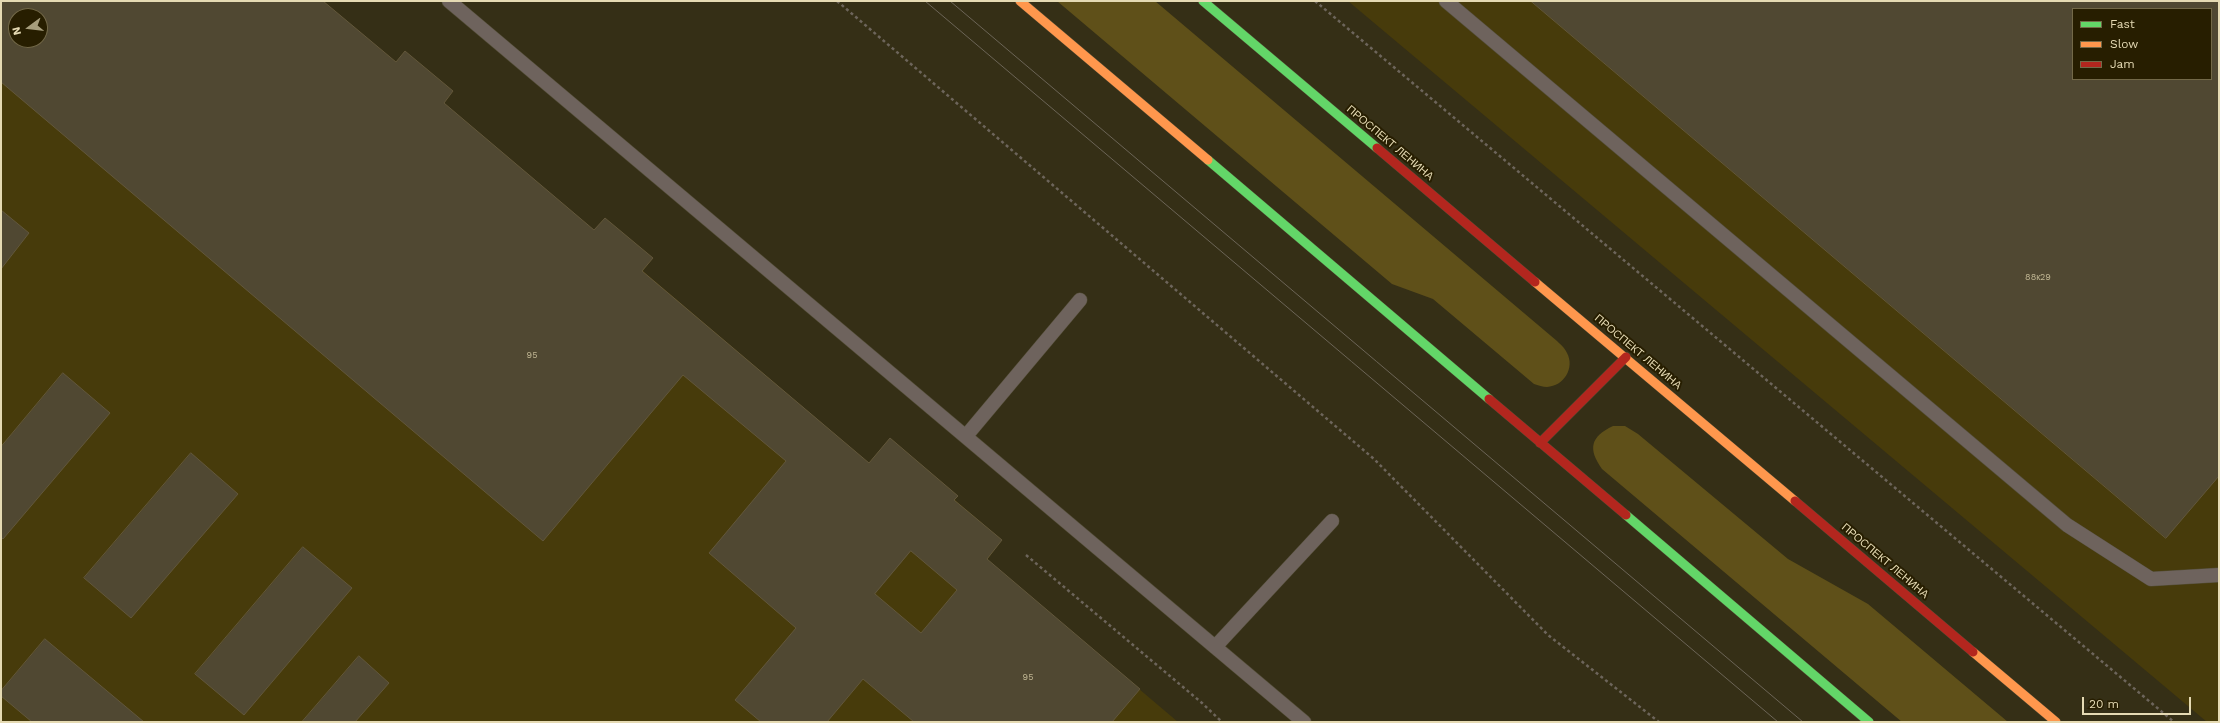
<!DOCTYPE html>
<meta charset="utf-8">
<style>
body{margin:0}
#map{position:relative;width:2220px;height:723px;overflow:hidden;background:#352f16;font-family:"Work Sans",sans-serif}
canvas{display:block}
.frame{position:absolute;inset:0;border:2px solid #e5dab3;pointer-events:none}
.legend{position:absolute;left:2072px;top:8px;width:140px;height:72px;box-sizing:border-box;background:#271e00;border:1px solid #736948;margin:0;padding:5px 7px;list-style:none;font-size:12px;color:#e5dab3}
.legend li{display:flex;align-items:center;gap:8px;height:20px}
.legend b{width:20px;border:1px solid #736948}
.north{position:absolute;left:8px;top:8px;width:40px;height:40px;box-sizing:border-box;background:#271e00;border:1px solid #736948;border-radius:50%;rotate:255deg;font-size:11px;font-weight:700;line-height:16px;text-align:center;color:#e5dab3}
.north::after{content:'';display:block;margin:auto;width:14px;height:18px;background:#a79e7c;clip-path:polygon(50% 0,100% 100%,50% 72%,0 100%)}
.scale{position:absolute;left:2082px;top:697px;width:109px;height:18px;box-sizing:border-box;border:2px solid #e5dab3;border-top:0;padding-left:5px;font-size:12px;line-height:14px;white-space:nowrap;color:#e5dab3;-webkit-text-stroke:3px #271e00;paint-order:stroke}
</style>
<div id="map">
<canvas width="2220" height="723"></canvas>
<div class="frame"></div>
<ul class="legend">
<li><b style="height:5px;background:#63d668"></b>Fast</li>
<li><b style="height:5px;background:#ff974d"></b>Slow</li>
<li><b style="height:5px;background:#b3261e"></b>Jam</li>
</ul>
<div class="north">N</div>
<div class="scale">20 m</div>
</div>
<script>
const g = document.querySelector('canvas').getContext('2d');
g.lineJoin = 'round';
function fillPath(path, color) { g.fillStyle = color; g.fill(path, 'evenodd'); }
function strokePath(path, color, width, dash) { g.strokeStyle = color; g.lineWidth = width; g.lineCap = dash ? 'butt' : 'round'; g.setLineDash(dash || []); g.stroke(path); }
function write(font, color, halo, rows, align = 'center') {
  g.font = font + ' "Work Sans",sans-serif'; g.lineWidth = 4; g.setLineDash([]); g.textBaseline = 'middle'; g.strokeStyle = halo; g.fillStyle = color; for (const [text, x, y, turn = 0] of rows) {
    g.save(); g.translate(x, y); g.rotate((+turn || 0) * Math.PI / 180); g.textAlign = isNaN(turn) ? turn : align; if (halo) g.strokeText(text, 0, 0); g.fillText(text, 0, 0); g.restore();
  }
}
const built = new Path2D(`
 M1,1h322l73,61 9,-11 48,40 -9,12 150,127 11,-12 48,40 -10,13 226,192 21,-25 68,58 -3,4 47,40 -15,20 191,162h-1177zM16,16h24v24h-24z
 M1348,1h871v721h-12zM2073,9h138v70h-138z`);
const green = new Path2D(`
 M1057,1h98l402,340c3,3 8,7 10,12 8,15 -3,33 -20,34 -4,0 -9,-2 -13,-3l-101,-85 -41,-15z
 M1613,426h12l13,8 150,125 80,45 140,118h-106l-300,-253c-14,-20 -12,-32 11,-43z`);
const building = new Path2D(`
 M1,1h322l73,61 9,-11 48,40 -9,12 150,127 11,-12 48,40 -11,13 227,192 21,-25 68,58 -4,4 48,40 -15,19 153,130 -28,33h-198l-51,-43 -36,43h-66l-26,-22 61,-72 -87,-75 77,-92 -103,-86 -140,166 -542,-459zM16,16h24v24h-24zM911,551l46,39 -36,43 -46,-39z
 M1531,1h688v475l-53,62zM2073,9h138v70h-138z
 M1,210l28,23 -28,36z
 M63,373l47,40 -107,126 -2,-2v-90z
 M191,453l47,41 -107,124 -47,-40z
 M303,547l49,41 -108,127 -49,-41z
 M45,639l99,83h-112l-31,-26v-5z
 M359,656l30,27 -34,39h-53z`);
const path = new Path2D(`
 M837,1l537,458 174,176 111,87
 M1315,1l859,721
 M1026,555l176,148 20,19`);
const lane = new Path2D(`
 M449,1l855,721
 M1446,1l621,524 84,54 68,-4
 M966,436l114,-136
 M1215,647l117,-126`);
const fast = new Path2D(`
 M1203,1l174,147
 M1208,160l281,239
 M1626,515l243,207`);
const slow = new Path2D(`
 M1020,1l188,159
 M1535,282l260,219
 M1973,652l83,70`);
const jam = new Path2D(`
 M1377,148l158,134
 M1489,399l137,116
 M1540,443l86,-86
 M1795,501l178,151`);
const tram = new Path2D(`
 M925,1l853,721
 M950,1l853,721`);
const numberNames = [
 ["88к29",2038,277],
 ["95",532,355],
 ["95",1028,677]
];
const streetNames = [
 ["ПРОСПЕКТ ЛЕНИНА",1390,143,40],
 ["ПРОСПЕКТ ЛЕНИНА",1638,352,40],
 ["ПРОСПЕКТ ЛЕНИНА",1885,561,40]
];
fillPath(built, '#473b0b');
fillPath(green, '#5f5019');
fillPath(building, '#504832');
strokePath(building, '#62573b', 1);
strokePath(lane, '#524c35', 15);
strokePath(fast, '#524c35', 10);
strokePath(slow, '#524c35', 10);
strokePath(jam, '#524c35', 10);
strokePath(path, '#6d655b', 2.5, [3, 3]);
strokePath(lane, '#6e635d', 14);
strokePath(fast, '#63d668', 9);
strokePath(slow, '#ff974d', 9);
strokePath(jam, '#b3261e', 9);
strokePath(tram, '#6c6557', 1);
write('9px', '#c0b693', null, numberNames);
write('11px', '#e5dab3', '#271e00', streetNames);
</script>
